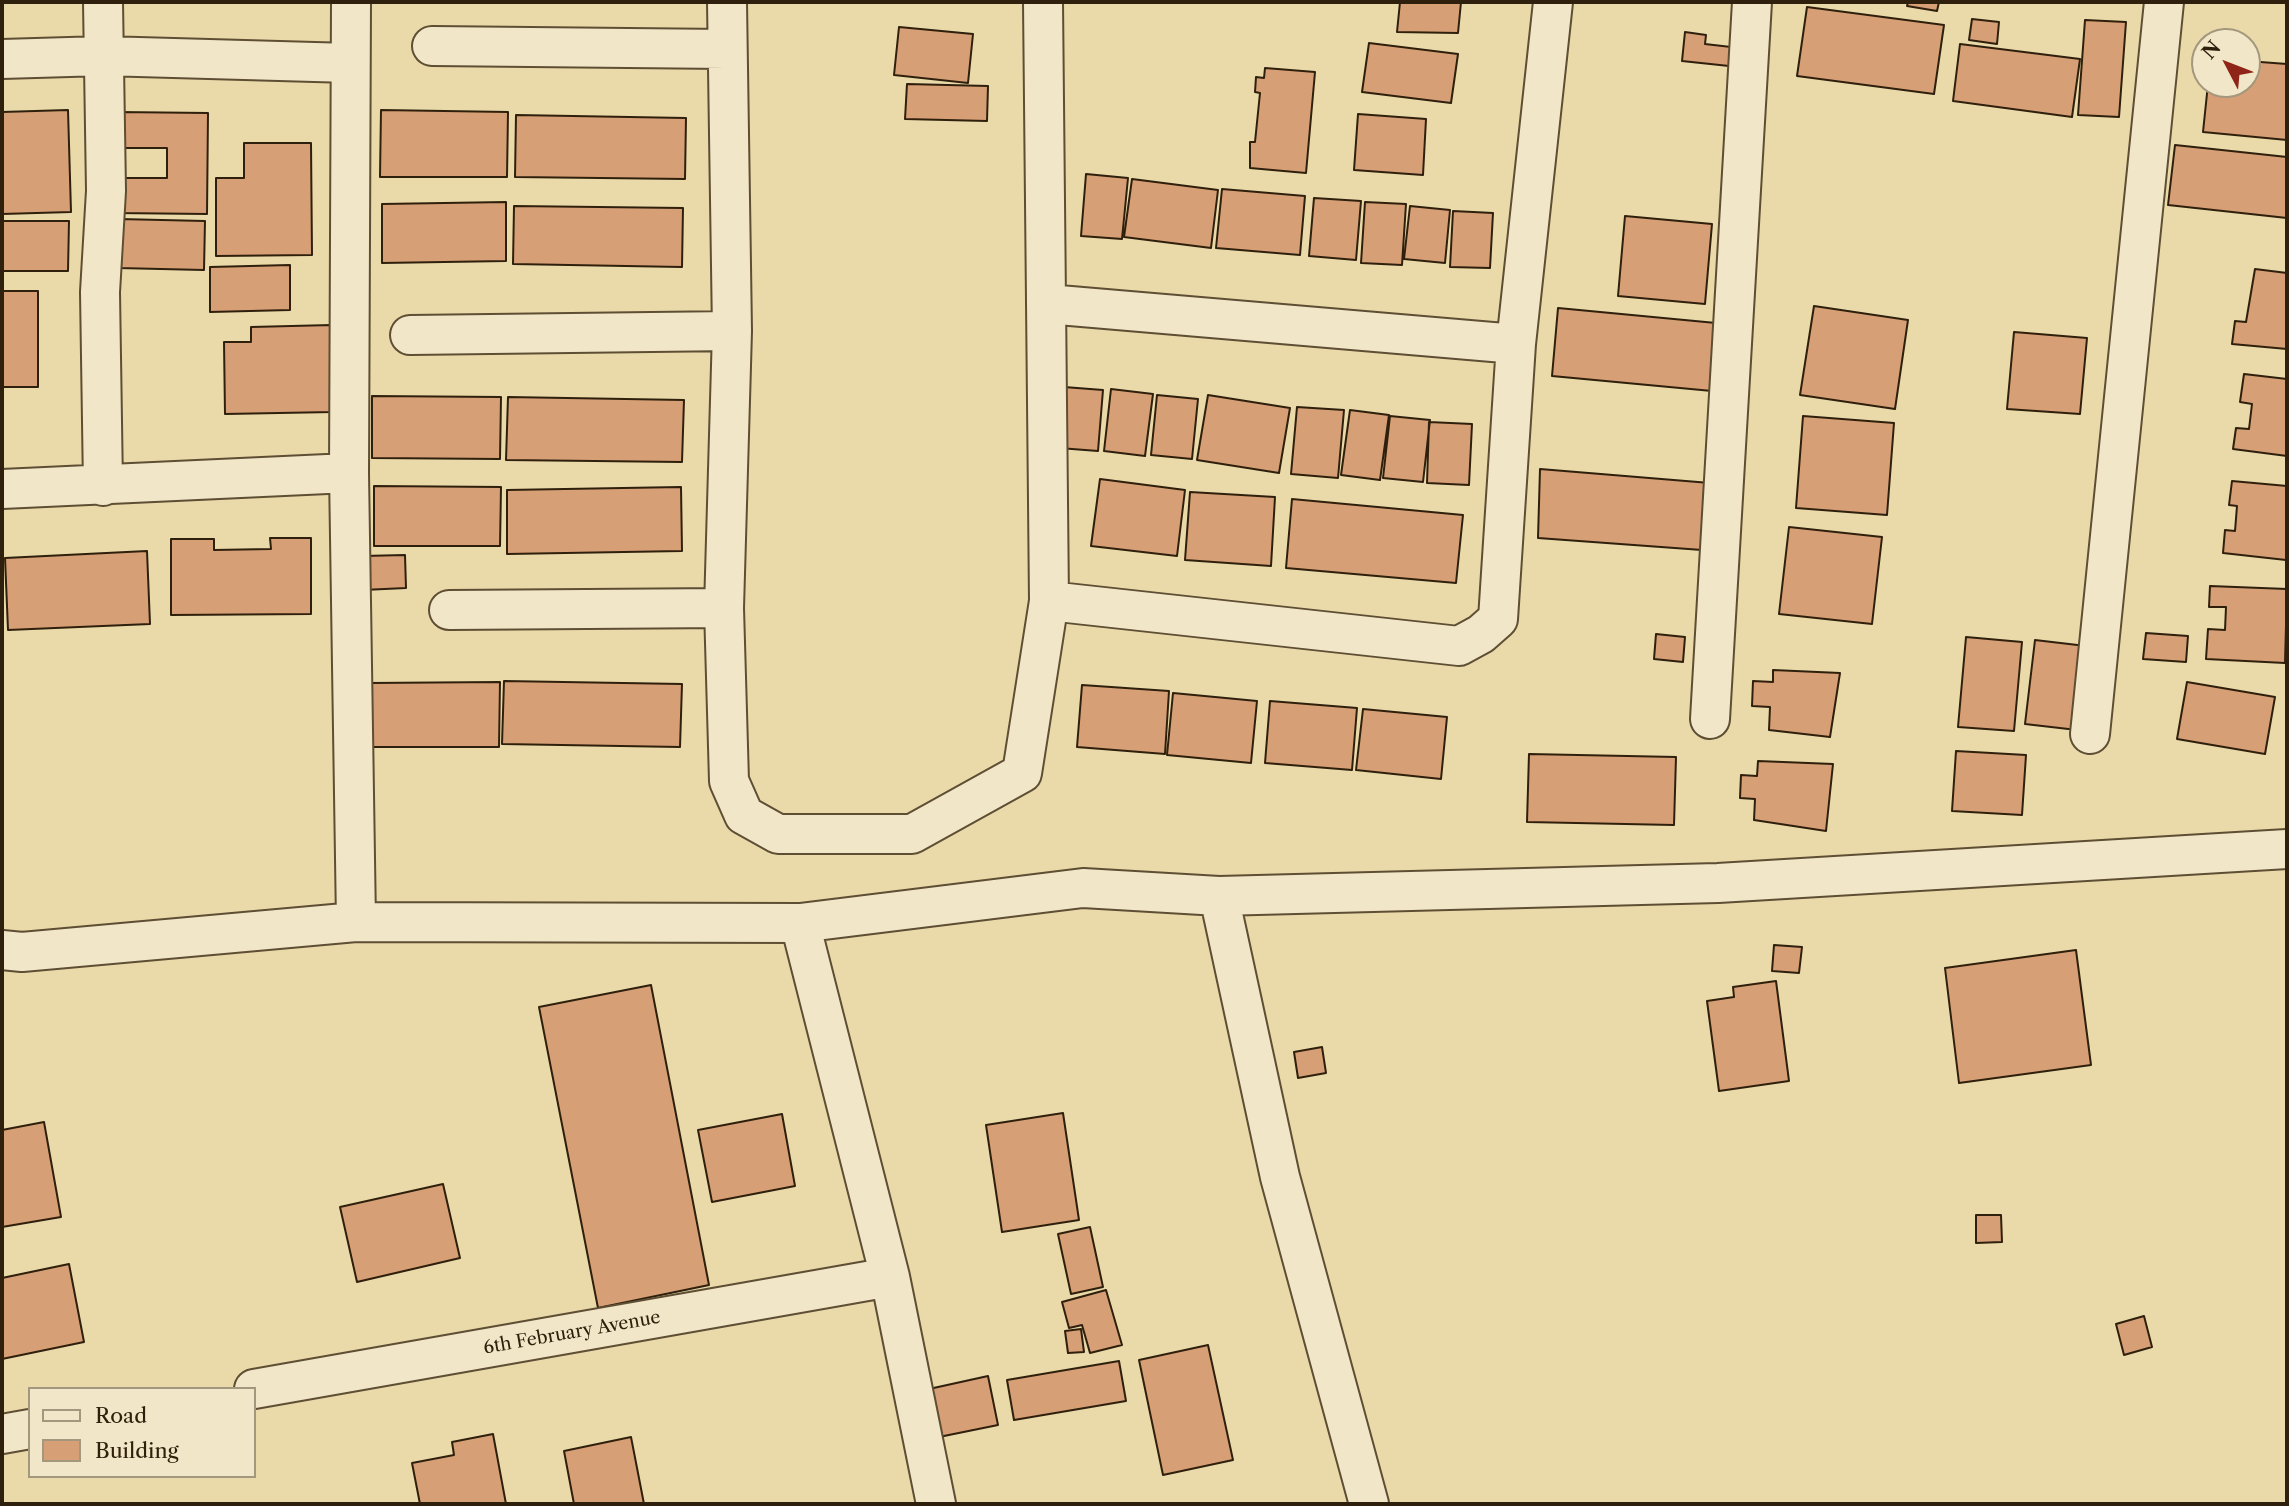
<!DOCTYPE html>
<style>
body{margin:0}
#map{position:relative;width:2289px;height:1506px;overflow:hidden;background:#ead9a9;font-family:"Libre Caslon Text",serif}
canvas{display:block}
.frame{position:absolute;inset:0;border:4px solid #2f200d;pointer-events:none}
.legend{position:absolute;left:28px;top:1387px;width:228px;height:91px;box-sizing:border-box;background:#f1e6c7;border:2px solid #a3977d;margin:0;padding:9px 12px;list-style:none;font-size:21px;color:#2f200d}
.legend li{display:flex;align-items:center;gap:14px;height:35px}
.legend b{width:35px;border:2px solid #a3977d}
.north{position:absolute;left:2191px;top:28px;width:70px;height:70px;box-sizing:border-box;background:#f1e6c7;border:2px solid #a3977d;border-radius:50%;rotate:312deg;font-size:19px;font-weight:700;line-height:28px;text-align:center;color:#2f200d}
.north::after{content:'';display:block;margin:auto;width:24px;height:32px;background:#8f2418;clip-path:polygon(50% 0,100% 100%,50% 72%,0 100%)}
</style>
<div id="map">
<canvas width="2289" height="1506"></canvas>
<div class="frame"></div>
<ul class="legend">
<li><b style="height:9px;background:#f1e6c7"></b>Road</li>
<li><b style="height:19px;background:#d79f75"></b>Building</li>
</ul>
<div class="north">N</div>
</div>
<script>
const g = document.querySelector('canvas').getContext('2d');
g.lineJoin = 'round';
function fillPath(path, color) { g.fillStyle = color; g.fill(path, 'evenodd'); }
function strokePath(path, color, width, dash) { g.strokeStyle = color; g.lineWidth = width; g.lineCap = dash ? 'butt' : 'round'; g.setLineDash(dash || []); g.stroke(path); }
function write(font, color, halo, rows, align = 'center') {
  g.font = font + ' "Libre Caslon Text",serif'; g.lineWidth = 6; g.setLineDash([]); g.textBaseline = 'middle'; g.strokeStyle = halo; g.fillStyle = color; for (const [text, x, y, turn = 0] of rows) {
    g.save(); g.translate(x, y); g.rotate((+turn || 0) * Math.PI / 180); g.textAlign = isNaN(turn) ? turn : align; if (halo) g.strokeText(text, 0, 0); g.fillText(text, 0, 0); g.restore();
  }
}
const building = new Path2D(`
 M1400,2h61l-3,31 -61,-1z
 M1908,2h31l-2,9 -30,-5z
 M1807,7l137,18 -10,69 -137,-18z
 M1972,19l27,3 -2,22 -28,-4z
 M2085,20l41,2 -7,95 -41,-2z
 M899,27l74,7 -5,49 -74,-8z
 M1685,32l21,3 -1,9 26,3 -2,19 -47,-5z
 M1369,43l89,11 -7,49 -89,-11z
 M1960,44l120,15 -8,58 -119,-16z
 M2247,61l40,3v76l-84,-8 5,-48h39z
 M1265,68l50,4 -9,101 -56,-5v-26h5l5,-49 -5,-1 1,-15 8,1z
 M907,84l81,2 -1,35 -82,-2z
 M68,110l3,102 -69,2v-102z
 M381,110l127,2 -1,65h-127z
 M117,112l91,1 -1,101 -92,-1 1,-35h51v-30h-51z
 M1358,114l68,5 -3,56 -69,-5z
 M516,115l170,3 -1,61 -170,-2z
 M244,143h67l1,112 -96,1v-78h28z
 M2175,145l112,12v61l-119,-13z
 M1086,174l42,4 -6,61 -41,-3z
 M1132,179l86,11 -7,58 -87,-11z
 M1222,189l83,7 -5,59 -84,-7z
 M1314,198l47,3 -5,59 -47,-4z
 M506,202v59l-124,2v-59z
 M1365,202l41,2 -4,61 -41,-2z
 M514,206l169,2 -1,59 -169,-3z
 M1410,206l40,4 -5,53 -41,-4z
 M1453,211l40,2 -3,55 -40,-1z
 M1625,216l87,8 -7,80 -87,-8z
 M119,219l86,2 -1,49 -86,-2z
 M2,221h67l-1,50h-66z
 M290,265v45l-80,2v-45z
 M2255,269l32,4v76l-55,-5 3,-23 11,1z
 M2,291h36v96h-36z
 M1814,306l94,14 -13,89 -95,-14z
 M1558,308l158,15 -4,68 -160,-15z
 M332,325l1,87 -108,2 -1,-72h27v-15z
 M2014,332l73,6 -7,76 -73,-5z
 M2244,374l43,5v77l-54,-7 3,-21 13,1 3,-25 -12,-2z
 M1064,387l39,3 -5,61 -39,-3z
 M1111,389l42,5 -8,62 -41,-5z
 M1157,395l41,4 -6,60 -41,-4z
 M1208,395l82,13 -11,65 -82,-13z
 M372,396l129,1 -1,62 -128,-1z
 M508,397l176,3 -2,62 -176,-2z
 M1297,407l47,3 -6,68 -47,-4z
 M1350,410l39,5 -9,65 -39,-5z
 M1390,416l40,4 -7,62 -40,-4z
 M1803,416l91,7 -7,92 -91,-7z
 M1429,422l43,2 -3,61 -42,-2z
 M1540,469l170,14 -8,67 -164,-12z
 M1100,479l85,11 -8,66 -86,-10z
 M2232,481l55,5 -1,74 -63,-7 2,-23 10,1 2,-25 -8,-1z
 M374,486l127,1 -1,59h-126z
 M681,487l1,64 -175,3v-64z
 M1190,492l85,5 -4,69 -86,-6z
 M1292,499l171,16 -7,68 -170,-15z
 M1789,527l93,10 -10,87 -93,-10z
 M270,538h41v76l-140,1v-76h43v11l57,-1z
 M147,551l3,73 -142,6 -3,-72z
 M405,555l1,33 -43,2v-34z
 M2210,586l77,3 -2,74 -79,-4 2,-30 17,1 1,-23h-17z
 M2146,633l42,3 -2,26 -43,-3z
 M1656,634l29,3 -2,25 -29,-3z
 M1966,637l56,5 -8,89 -56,-4z
 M2035,640l51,6 -9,84 -52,-6z
 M1773,670l67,3 -10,64 -61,-7 1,-23 -18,-1 1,-25 20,1z
 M504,681l178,3 -2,63 -178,-3z
 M500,682l-1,65h-130v-64z
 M2187,682l88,15 -10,57 -88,-15z
 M1082,685l87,6 -4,63 -88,-7z
 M1173,693l84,8 -6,62 -84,-8z
 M1270,701l87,7 -5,62 -87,-7z
 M1363,709l84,8 -6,62 -85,-9z
 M1956,751l70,4 -4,60 -70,-4z
 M1529,754l147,3 -2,68 -147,-3z
 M1758,761l75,3 -7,67 -72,-11 1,-21 -15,-1 1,-23 16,1z
 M1774,945l28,2 -3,26 -27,-2z
 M2076,950l15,115 -132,18 -14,-115z
 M1776,981l13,100 -70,10 -12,-90 27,-4 -1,-10z
 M651,985l58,300 -111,23 -59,-301z
 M1322,1047l4,26 -28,5 -4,-26z
 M1063,1113l16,107 -77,12 -16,-107z
 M782,1114l13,72 -83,16 -14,-72z
 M44,1122l17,95 -59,10v-97z
 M443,1184l17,74 -103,24 -17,-75z
 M1976,1215h25l1,27 -26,1z
 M1090,1227l13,60 -32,7 -13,-60z
 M69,1264l15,78 -82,17v-81z
 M1106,1290l16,55 -32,8 -8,-28 -13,3 -7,-26z
 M2144,1316l8,31 -28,8 -8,-31z
 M1081,1329l3,23 -16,1 -3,-22z
 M1208,1345l25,115 -70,15 -24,-115z
 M1119,1361l7,40 -112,19 -7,-40z
 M988,1376l10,49 -59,12 -10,-48z
 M493,1434l13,70h-86l-8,-41 42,-8 -2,-13z
 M631,1437l13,67h-70l-10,-53z`);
const minor = new Path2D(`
 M103,2l3,189 -6,101 3,194
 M351,2l-2,471 7,449
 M727,2l5,329 -8,277 5,173 15,34 34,19h134l110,-61 27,-172 -6,-599
 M432,46l294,3
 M2,59l101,-3 247,7
 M1047,304l469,40
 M410,335l322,-4
 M2,489l347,-16
 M1049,601l410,45 22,-12 17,-15 18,-275 37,-342
 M449,610l275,-2
 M1710,719l42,-717
 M2090,734l74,-732
 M1219,896l61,281 89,327
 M800,923l90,354 46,227
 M2,950l20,2 334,-30 444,1 283,-35 136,8 499,-13 569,-34
 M254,1389l636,-112
 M2,1434l28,-5`);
const streetNames = [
 ["6th February Avenue",572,1333,-10]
];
fillPath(building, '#d79f75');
strokePath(building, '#2f200d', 2);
strokePath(minor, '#5e4e34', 42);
strokePath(minor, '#f1e6c7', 38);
write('18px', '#2f200d', '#f1e6c7', streetNames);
</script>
